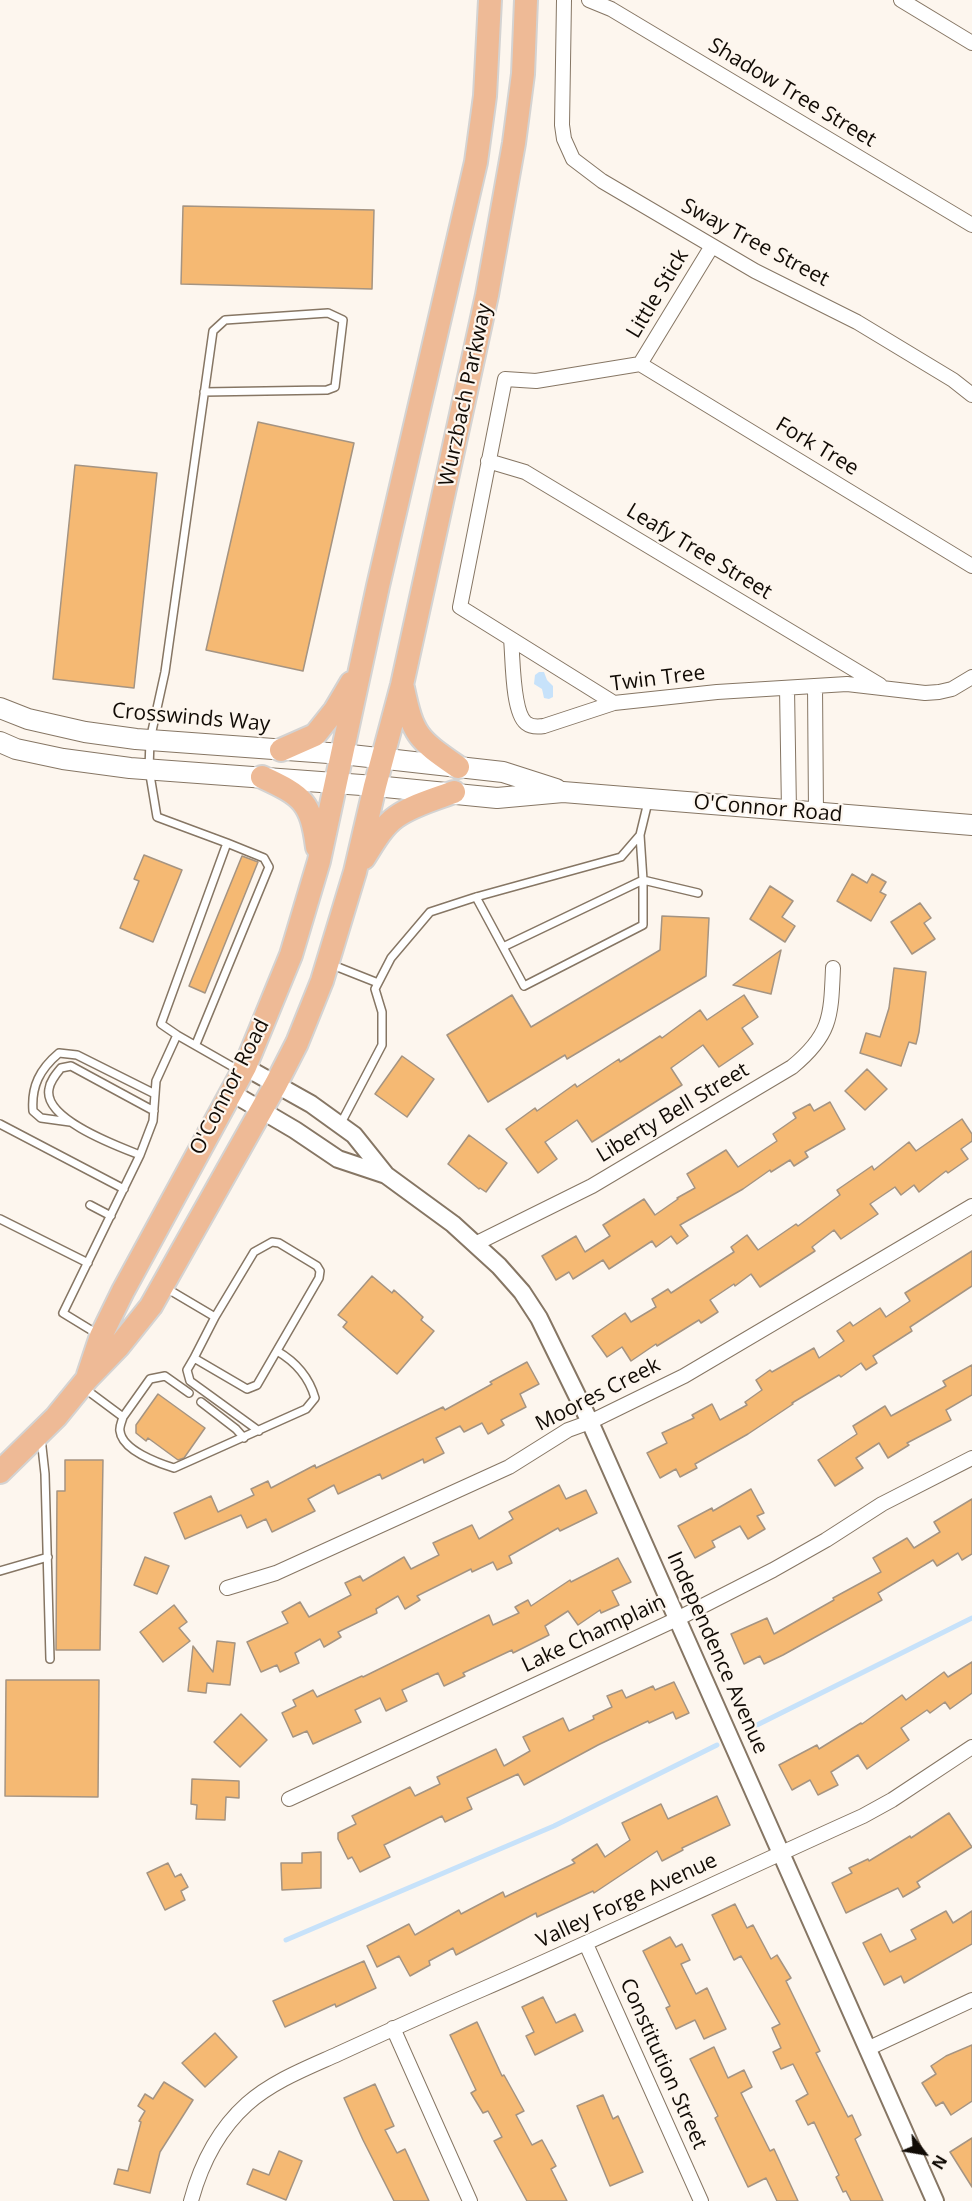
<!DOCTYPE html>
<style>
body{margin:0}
#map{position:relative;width:972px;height:2201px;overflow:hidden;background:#fdf6ee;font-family:"Open Sans",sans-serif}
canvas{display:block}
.north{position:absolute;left:894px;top:2123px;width:60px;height:60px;-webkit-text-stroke:4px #fdf6ee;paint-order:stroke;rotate:121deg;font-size:16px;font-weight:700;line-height:24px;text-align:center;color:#110b05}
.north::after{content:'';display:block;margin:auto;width:21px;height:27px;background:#110b05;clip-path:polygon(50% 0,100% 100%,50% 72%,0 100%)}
</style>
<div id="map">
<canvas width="972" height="2201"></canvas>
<div class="north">N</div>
</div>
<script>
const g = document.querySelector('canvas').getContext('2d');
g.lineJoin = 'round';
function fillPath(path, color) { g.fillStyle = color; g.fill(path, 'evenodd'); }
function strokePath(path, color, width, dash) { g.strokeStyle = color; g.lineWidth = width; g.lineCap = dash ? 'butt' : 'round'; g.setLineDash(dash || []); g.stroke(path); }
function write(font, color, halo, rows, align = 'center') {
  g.font = font + ' "Open Sans",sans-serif'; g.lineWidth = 4.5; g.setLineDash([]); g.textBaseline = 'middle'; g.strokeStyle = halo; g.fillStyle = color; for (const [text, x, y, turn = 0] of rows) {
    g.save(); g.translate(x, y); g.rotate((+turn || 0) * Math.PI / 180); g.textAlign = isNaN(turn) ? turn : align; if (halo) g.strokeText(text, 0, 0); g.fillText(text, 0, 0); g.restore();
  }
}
const water = new Path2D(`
 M539,672h5l3,8 6,6v11l-4,2 -5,-1 -2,-9 -8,-5 1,-9z`);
const stream = new Path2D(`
 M755,1726l217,-108
 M286,1940l268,-114 163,-81`);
const building = new Path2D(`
 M183,206l191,4 -2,79 -191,-5z
 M258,422l96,21 -51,228 -97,-21z
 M75,465l82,8 -23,215 -81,-9z
 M144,855l38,15 -29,72 -33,-14 19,-47 -5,-2z
 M242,856l16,6 -53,131 -16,-7z
 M852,874l15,9 5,-9 14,8 -6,10 6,3 -15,26 -34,-20z
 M770,886l23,15 -11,16 13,9 -10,16 -35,-23z
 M920,903l11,15 -7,5 11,16 -23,15 -21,-32z
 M662,916l47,2 -3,58 -139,83 -2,-4 -77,47 -41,-67 65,-40 19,32 129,-77z
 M781,950l-10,44 -38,-9z
 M894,968l32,4 -7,60 -3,12 -7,-2 -8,24 -41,-13 6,-20 14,4 9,-29z
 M744,995l14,22 -16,11 11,16 -34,23 -16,-22 -32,23 11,17 -90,57 -15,-22 -32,22 12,17 -19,14 -32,-44 29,-21 2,3 38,-27 2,3 42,-28 1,3 40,-26 2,2 38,-28 7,10z
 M402,1056l32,23 -27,38 -32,-23z
 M867,1069l20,20 -22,21 -20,-19z
 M830,1102l15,27 -40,23 3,5 -14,9 -4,-6 -19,12 -1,-2 -27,19 -63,36 8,11 -11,8 -6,-8 -15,11 -4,-6 -43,28 -6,-9 -30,19 -4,-7 -13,8 -14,-24 34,-20 9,16 25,-16 -7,-11 41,-26 11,16 23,-16 -1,-1 18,-10 -8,-14 39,-24 12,17 39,-26 -4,-7 23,-16 -3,-5 17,-9 4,7z
 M962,1119l10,15v7l-11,8 7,10 -20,14 -2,-2 -27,21 -5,-7 -13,10 -6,-8 -25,17 8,10 -37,25 -7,-9 -22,17 3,4 -55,36 -9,-13 -16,12 -1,-2 -24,16 8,12 -17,11 -2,-3 -42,26 -1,-2 -25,17 -9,-14 -15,10 -15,-21 33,-23 6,9 25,-15 -4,-8 16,-10 3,4 63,-41 -3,-5 16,-12 11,15 38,-26 2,2 42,-31 -3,-5 35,-24 2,4 35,-28 7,9z
 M469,1135l38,28 -21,29 -6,-4 -1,1 -31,-25z
 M972,1251v35l-62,41 2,4 -39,25 4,7 -11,7 -5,-7 -20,14 -2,-2 -47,28 1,1 -45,30 -53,30 2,4 -17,9 -4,-8 -16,9 -13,-25 20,-10 -5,-10 32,-15 -2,-3 20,-11 8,16 27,-15 -2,-3 17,-12 -6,-10 14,-10 2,2 42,-24 5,10 25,-17 -7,-10 13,-9 3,4 27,-18 6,9 24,-16 -5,-8z
 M372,1276l20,17 2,-3 10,9 19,18 -2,3 13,11 -37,43 -54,-47 4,-5 -9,-7z
 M527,1362l12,22 -19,10 6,13 -25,13 3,5 -16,9 -6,-11 -18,9 -4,-6 -24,12 8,15 -20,10 -1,-4 -41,20 -2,-5 -42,20 -4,-9 -26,14 7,12 -43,21 -6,-13 -19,9 -6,-13 -56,24 -11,-26 37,-17 7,16 36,-17 -3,-6 17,-8 3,7 44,-23 1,3 127,-61 2,3 47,-26 -2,-2z
 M972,1365v30l-26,15 5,10 -44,23 2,2 -21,13 -9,-15 -23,15 7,10 -28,18 -17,-26 39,-26 -4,-8 32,-20 6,10 55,-30 -3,-5z
 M158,1394l47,34 -21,30 -6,2 -30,-22 -2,3 -10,-8v-8z
 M65,1460h38l-3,190h-44l1,-159h8z
 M559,1485l7,14 20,-9 11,23 -37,18 -2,-3 -49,28 3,7 -15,7 -4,-8 -21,10 -1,-3 -54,27 3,4 -15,9 -7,-13 -22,13 1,4 -39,19 3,5 -17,10 -4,-8 -25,14 4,10 -19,9 -3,-7 -16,7 -14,-30 41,-19 -6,-11 18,-10 9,15 42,-22 -6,-12 15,-7 3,5 41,-24 7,12 28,-14 -6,-12 39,-18 7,14 34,-20 -4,-7z
 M751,1489l13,24 -7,3 8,13 -17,10 -8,-13 -28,15 3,6 -20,11 -17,-32 34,-18 1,3z
 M972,1499v55l-10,6 -4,-7 -21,13 -4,-6 -55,33 4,7 -99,55 -19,9 -4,-8 -16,8 -13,-30 36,-16 7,16 60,-34 -1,-2 48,-26 -8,-14 34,-20 7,10 26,-16 -6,-10z
 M145,1557l24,9 -12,28 -23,-9z
 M618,1558l13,24 -19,9 7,14 -18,8 -1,-3 -22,15 -10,-14 -23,15 4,9 -36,18 -1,-3 -49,23 2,3 -21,10 -6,-13 -36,17 5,11 -21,10 -6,-13 -25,12 6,12 -48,22 -6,-13 -14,6 -11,-24 14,-7 -3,-6 20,-10 4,7 45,-21 1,1 126,-62 4,10 26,-12 -4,-6 13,-7 3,6 39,-26 1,2z
 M174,1605l13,17 -8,6 11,13 -27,21 -23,-30z
 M217,1641l18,2 -5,42 -23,-2 -1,10 -18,-2 5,-45 20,26z
 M972,1662v31l-22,16 -5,-7 -15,11 -3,-3 -26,18 8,12 -42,29 -9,-14 -27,17 7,13 -20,10 -8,-15 -18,10 -13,-25 38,-20 2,4 42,-26 1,1 40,-29 4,5 38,-28 4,5z
 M6,1680h93l-1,117 -93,-1z
 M674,1682l15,31 -13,6 -3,-7 -24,11 -1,-2 -50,24 -74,40 -6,-11 -51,24 5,11 -27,13 -3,-6 -58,29 6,12 -30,15 -8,-15 -4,2 -10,-20v-6l18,-9 -4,-8 58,-29 5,9 25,-12 -3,-7 59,-28 8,17 26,-15 -7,-14 40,-19 6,13 25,-12 -1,-3 19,-9 -5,-11 15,-6 4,8 27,-12 2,4z
 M241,1714l26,26 -27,27 -26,-25z
 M192,1779l47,2v17l-13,-1 -1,23 -29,-1 1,-14 -6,-1z
 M717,1796l13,29 -48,23 1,2 -21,11 -5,-10 -63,42 -1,-2 -56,26 -1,-4 -80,42 -3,-7 -24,13 1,4 -20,11 -11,-20 -22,11 -10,-21 42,-22 6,11 44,-25 2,4 42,-22 2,5 70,-34 -3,-3 25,-16 8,13 25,-17 -8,-17 39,-19 7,15z
 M949,1813l23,34 -55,35 3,5 -17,10 -5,-9 -52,25 -14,-30 20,-10 -3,-5 19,-9 1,2 41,-25 1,2z
 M321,1852v36l-39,2 -1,-27h21v-10z
 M168,1863l7,14 6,-3 7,13 -7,4 4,9 -20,10 -18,-37z
 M735,1904l12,24 6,-3 18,34 6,-4 14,23 -5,3 34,70 -4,2 32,64 4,-2 9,20 -6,4 28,62h-32l-5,-10 -3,1 -7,-15 3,-2 -25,-53 -6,3 -12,-24 12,-7 -15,-30 -12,5 -8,-17 8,-4 -9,-20 8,-4 -39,-68 -7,4 -22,-45z
 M946,1911l7,12 19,-12v33l-68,39 -3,-7 -17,9 -21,-42 18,-9 9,18 26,-13 -5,-9z
 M670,1937l6,10 6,-3 8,16 -9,4 15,30 11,-6 19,41 -22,10 -9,-19 -19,9 -10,-21 4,-2 -27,-55z
 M364,1961l12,27 -40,19 -1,-3 -50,23 -12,-26z
 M543,1997l13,26 19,-9 8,17 -48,24 -9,-19 8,-4 -12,-25z
 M477,2022l25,54 2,-1 20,36 -8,4 16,30 10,-5 14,26 -5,3 16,32h-40l-33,-60 8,-4 -14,-26 -5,2 -12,-20 5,-3 -26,-55z
 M215,2033l22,24 -32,30 -23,-24z
 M972,2045v56l-21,14 -8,-13 -7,4 -14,-23 14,-9 -5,-8 15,-10z
 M714,2047l14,31 16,-8 8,17 -11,6 29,58 4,-2 24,52h-21l-11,-23 -18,9 -33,-69 3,-2 -28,-57z
 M164,2082l29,18 -33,52 -10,41 -36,-9 4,-15 10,2 13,-49 -2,-1 6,-10 -7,-5 7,-12 8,5z
 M375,2084l19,42 -9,4 12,23 8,-4 24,52h-35l-31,-61 -19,-42z
 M603,2095l10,24 5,-3 25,56 -33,14 -33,-80z
 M972,2138v49l-22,-35z
 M279,2151l23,10 -16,39 -39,-16 6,-15 16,6z`);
const service = new Path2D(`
 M204,392l123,-2 8,-3 8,-67 -15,-7 -103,7 -12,11 -48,341 -15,68 -1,29 8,48 70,26 -66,181 16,11 63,36
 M476,897l48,89 119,-61v-45l55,13
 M503,947l140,-67 -3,-45
 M330,964l48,19
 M196,1044l73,-177 -5,-9 -37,-15
 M70,1122l-29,-4 -8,-7c-2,-25 7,-42 26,-58l18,2 78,39
 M0,1124l124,65
 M340,1125l42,-80v-33l-7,-23 16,-31 39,-46 46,-15 145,-40 19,-22 8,-33
 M140,1155c-23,-9 -97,-36 -91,-66 1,-8 7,-15 12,-21l10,-2 83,45
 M90,1205l21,11
 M0,1219l88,44
 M272,1242l7,1 38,23 3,5 -1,7 -62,107 -10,4 -53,-31 21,-41 39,-65z
 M166,1288l49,29
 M99,1335l-36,-22 77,-158 13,-34 3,-40 21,-46
 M194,1358l-7,12 3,11 69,50
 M84,1388l39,29c-1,4 -4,10 -3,14 2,19 38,32 54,37l132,-59 9,-11c-6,-21 -19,-36 -38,-47
 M201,1402l35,27 8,9
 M123,1417l27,-38 15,-3 24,17
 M41,1438l4,36 5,185
 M0,1571l48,-14`);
const minor = new Path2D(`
 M564,0l-2,125 2,14 9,20 29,22 153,90 102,51 96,58 19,15
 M589,0l22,9 361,216
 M901,0l71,43
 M640,364l332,202
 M640,364l72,-118
 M488,461l37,11 355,213
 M511,639c2,18 1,73 15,84 5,4 12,4 18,3l70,-23 103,-11 130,-8 78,9 14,-1 13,-3 20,-12
 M815,686l1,127
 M787,688l2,123
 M614,703l-154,-96 45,-228 31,2 104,-17
 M475,1244l117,-58 200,-119c39,-32 39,-50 41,-99
 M227,1588l49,-15 233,-106 59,-37 22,-8 94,-46 288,-170
 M289,1799l388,-180 96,-49 53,-30 56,-36 90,-46
 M586,1944l115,257
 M393,2028l77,173
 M867,2049l105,-49
 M191,2201c10,-37 27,-71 56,-97 26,-23 60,-36 91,-50 48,-22 96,-44 145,-65 128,-56 253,-116 380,-173l29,-16 80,-53`);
const tertiary = new Path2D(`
 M245,1067l66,37 43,31 32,40 67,49 46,42 23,26 17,26 51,104 345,779
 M232,1093l63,37 43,29 48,16`);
const secondary = new Path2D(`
 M0,708l28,11 57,13 51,7 206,15 161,18 53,17
 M0,742l16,7 47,10 67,9 245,18 122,12 66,-6 409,33`);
const trunk = new Path2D(`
 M403,688c10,48 15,51 55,79
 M281,750l34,-15 20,-25 16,-27
 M262,777c41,19 49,25 55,70
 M364,858c9,-14 18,-31 32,-41 17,-12 39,-18 58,-25
 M88,1375l13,-39 22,-45 122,-224 46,-112 28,-94 59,-275 98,-424 9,-66 5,-96
 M0,1472l56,-55 31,-38 32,-33 32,-40 125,-222 21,-41 25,-62 33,-109 20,-86 27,-101 85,-390 27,-152 9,-69 3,-74`);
const streetNames = [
 ["Shadow Tree Street",792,93,31],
 ["Sway Tree Street",755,243,28],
 ["Little Stick",658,294,-59],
 ["Wurzbach Parkway",466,395,-78],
 ["Fork Tree",817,447,31],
 ["Leafy Tree Street",699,552,31],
 ["Twin Tree",658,679,-7],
 ["Crosswinds Way",191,718,5],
 ["O'Connor Road",768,809,5],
 ["O'Connor Road",230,1087,-63],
 ["Liberty Bell Street",673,1113,-31],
 ["Moores Creek",598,1395,-27],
 ["Lake Champlain",594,1634,-25],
 ["Independence Avenue",717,1653,66],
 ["Valley Forge Avenue",627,1901,-25],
 ["Constitution Street",663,2064,66]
];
fillPath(water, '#c7e2fa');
strokePath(stream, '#c7e2fa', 5);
fillPath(building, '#f5b973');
strokePath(building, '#a59482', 1.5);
strokePath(service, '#867664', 10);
strokePath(minor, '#867664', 16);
strokePath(tertiary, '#867664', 20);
strokePath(secondary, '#867664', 22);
strokePath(trunk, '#d4d3d2', 26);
strokePath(service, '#fff', 7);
strokePath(minor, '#fff', 14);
strokePath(tertiary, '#fff', 16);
strokePath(secondary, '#fff', 20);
strokePath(trunk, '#eeba96', 22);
write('21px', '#110b05', '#fdf6ee', streetNames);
</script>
